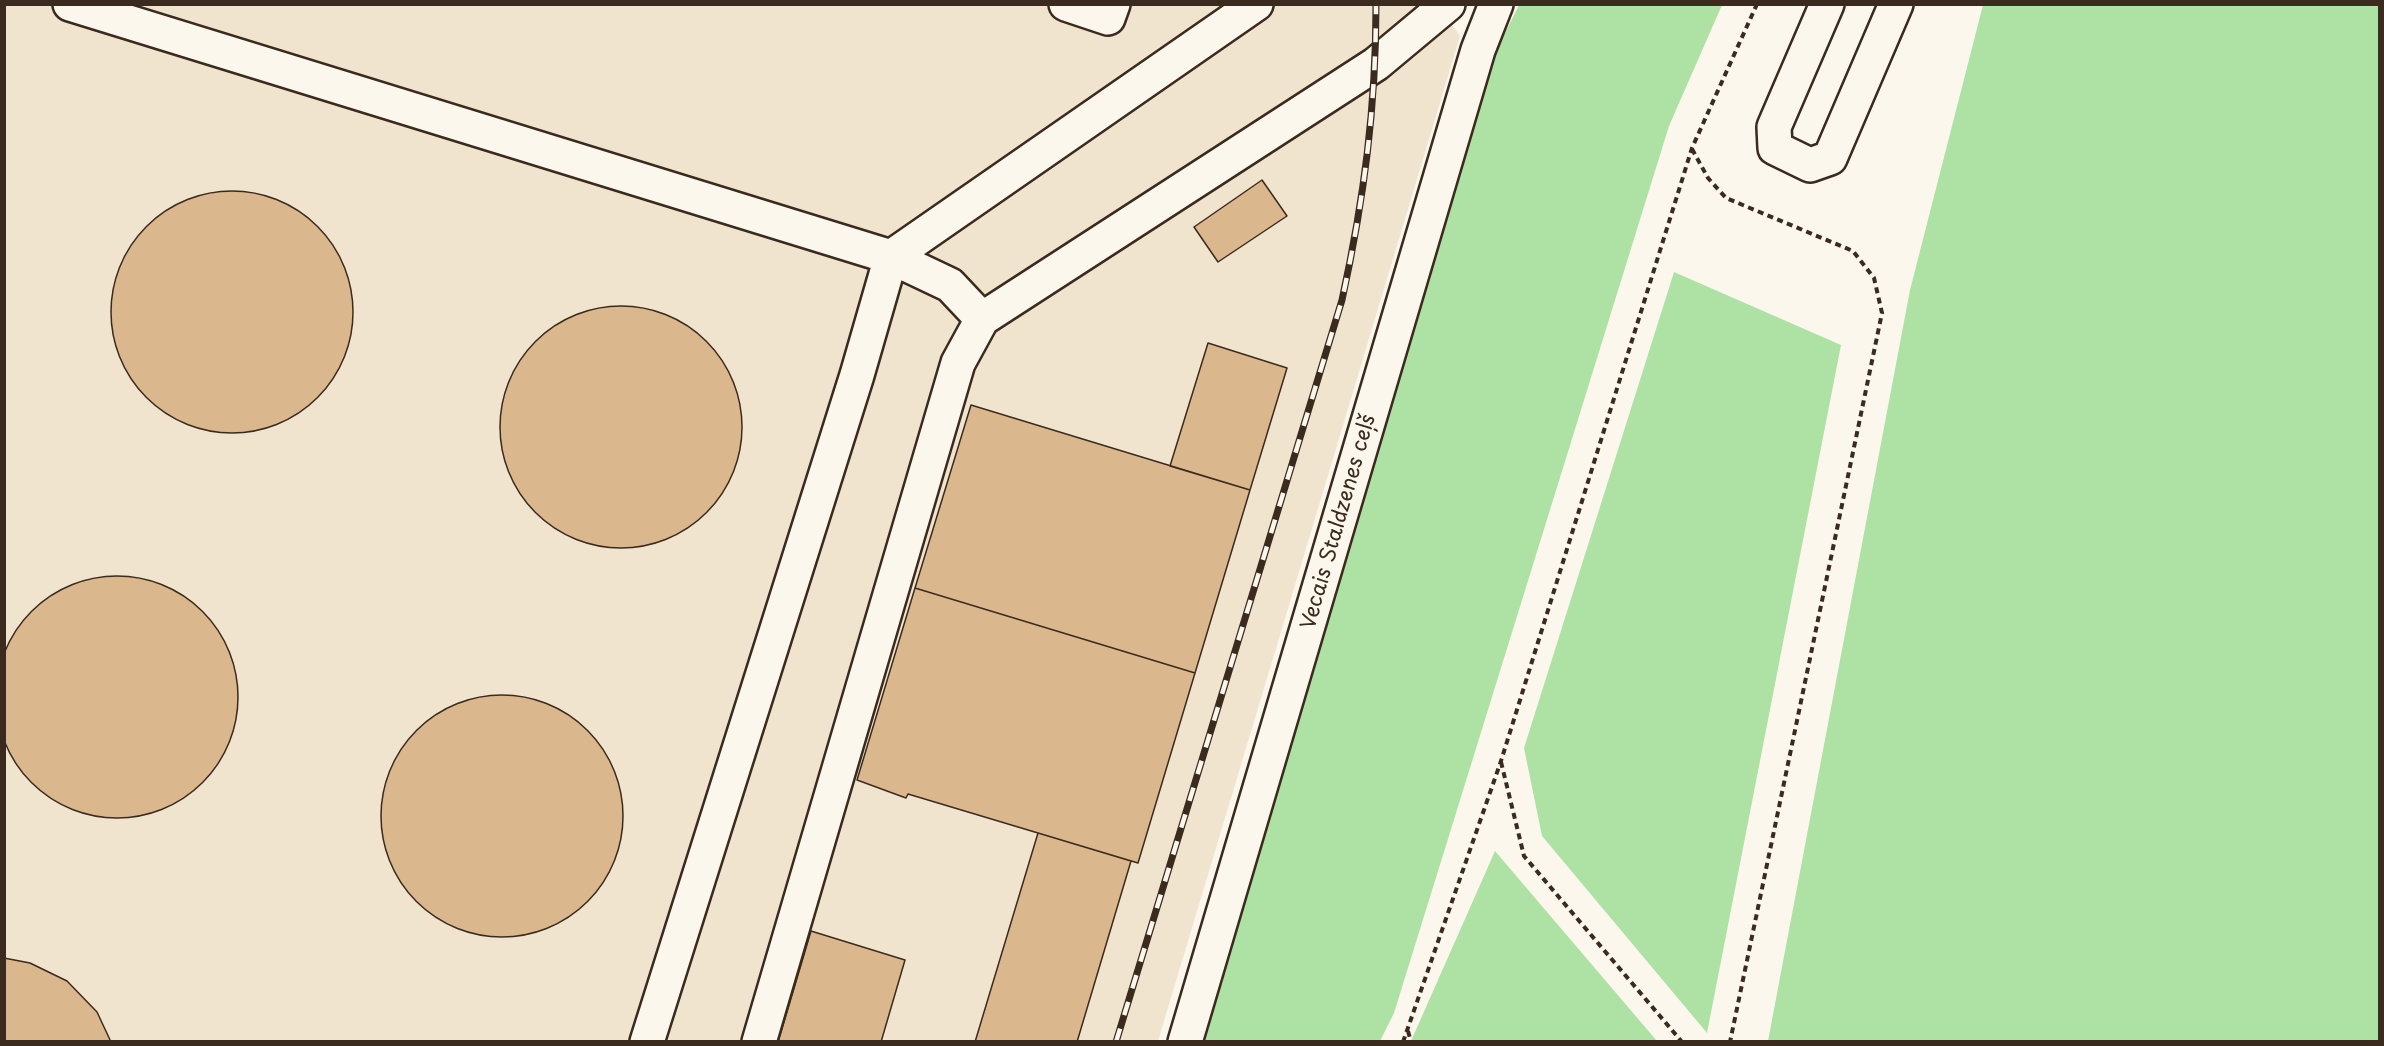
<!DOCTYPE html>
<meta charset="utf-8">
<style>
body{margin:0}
#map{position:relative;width:2384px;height:1046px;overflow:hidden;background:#fbf7ec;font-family:"Playpen Sans",sans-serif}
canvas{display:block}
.frame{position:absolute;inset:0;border:6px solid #3b2a1e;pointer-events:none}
</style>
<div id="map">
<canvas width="2384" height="1046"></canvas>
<div class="frame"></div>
</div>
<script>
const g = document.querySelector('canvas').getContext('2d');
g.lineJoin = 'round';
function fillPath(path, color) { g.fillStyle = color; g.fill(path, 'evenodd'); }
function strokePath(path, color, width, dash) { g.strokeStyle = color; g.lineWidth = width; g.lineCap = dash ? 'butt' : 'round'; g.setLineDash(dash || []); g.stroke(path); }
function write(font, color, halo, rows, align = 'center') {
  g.font = font + ' "Playpen Sans",sans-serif'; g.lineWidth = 5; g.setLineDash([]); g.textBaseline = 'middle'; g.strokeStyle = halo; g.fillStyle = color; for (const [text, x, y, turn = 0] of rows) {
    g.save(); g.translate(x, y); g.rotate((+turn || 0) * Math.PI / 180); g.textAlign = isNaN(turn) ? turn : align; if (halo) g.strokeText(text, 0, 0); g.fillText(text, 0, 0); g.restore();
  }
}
const built = new Path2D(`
 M1437,4l23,32 -302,1005 -1153,1v-1037z`);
const green = new Path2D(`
 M1519,5h203l-53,121 -275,887 -14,28h-177l294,-992z
 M1983,5h396v1036h-611l142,-751z
 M1674,272l167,73 -134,688 -165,-197 -18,-88z
 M1495,851l162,190h-246z`);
const building = new Path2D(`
 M1262,180l25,36 -69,46 -24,-35z
 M111 312a121 121 0 1 1 242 0a121 121 0 1 1-242 0Z
 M500 427a121 121 0 1 1 242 0a121 121 0 1 1-242 0Z
 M1208,343l79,25 -37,122 -80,-24z
 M971,405l279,85 -55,183 -280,-85z
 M-4 697a121 121 0 1 1 242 0a121 121 0 1 1-242 0Z
 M915,588l280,85 -57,190 -230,-69 -2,4 -49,-18z
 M381 816a121 121 0 1 1 242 0a121 121 0 1 1-242 0Z
 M1038,833l93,28 -54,181h-102z
 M811,931l94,29 -24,82h-103z
 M4,958l26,5 37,18 30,31 14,30h-107z`);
const path = new Path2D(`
 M1692,149l16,29 18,20 127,53 21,27 8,35 -152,729
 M1501,762l23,94 158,186
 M1408,1031l3,11
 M1403,1042l98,-281 191,-613 65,-144`);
const minor = new Path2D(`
 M70,4l821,253 365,-253
 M1066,4l42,14 5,-14
 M1827,4l-53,123 1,21 35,17 20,-7 66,-154
 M647,1042l210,-667 34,-118 59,28 32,34
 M759,1042l199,-679 24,-44 394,-255 72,-60
 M1185,1042l293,-992 18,-46`);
const rail = new Path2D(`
 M1116,1042l226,-742c22,-101 34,-192 34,-296`);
const streetNames = [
 ["Vecais Staldzenes ceļš",1339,522,-74]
];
fillPath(built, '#f1e4cf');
fillPath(green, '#aee2a4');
fillPath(building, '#dab78c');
strokePath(building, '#3b2a1e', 1.5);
strokePath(minor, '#3b2a1e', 38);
strokePath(path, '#3b2a1e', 4, [6, 4.5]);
strokePath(minor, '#fbf7ec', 33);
strokePath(rail, '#3b2a1e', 7);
strokePath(rail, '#fbf7ec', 4.5, [14]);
write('21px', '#3b2a1e', '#fbf7ec', streetNames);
</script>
